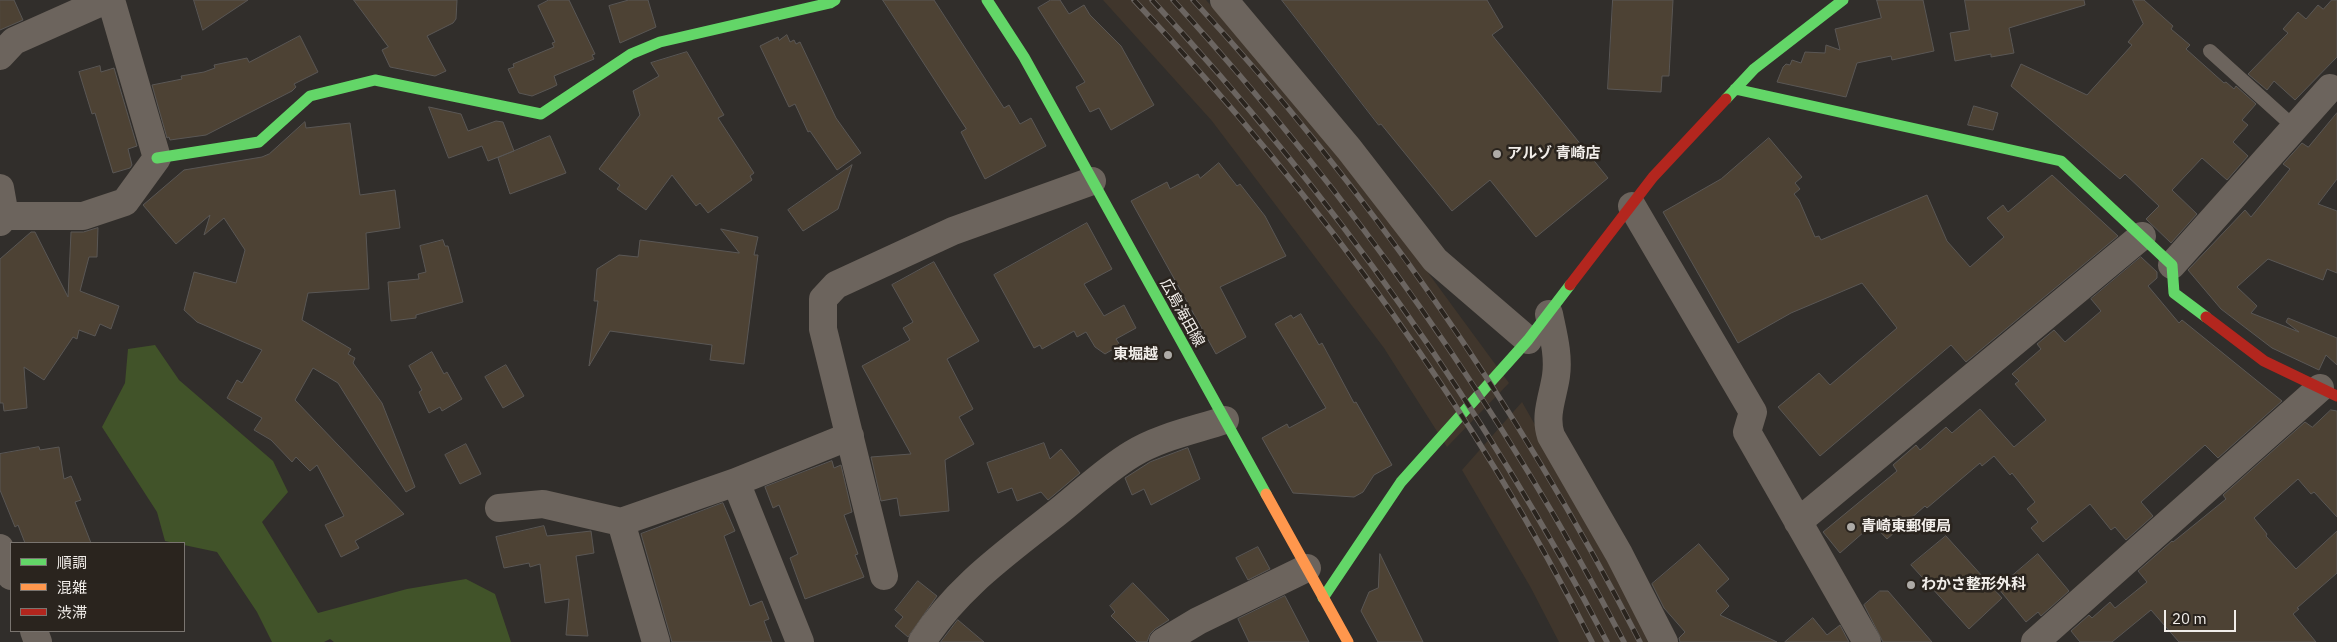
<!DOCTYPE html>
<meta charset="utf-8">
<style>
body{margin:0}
#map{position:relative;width:2337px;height:642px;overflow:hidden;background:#312e2b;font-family:"IBM Plex Sans","Noto Sans JP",sans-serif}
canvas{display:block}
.legend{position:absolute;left:10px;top:542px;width:175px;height:90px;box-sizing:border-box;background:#2a241e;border:1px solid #7a7570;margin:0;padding:6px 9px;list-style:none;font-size:15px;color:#f2eeea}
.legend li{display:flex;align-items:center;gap:10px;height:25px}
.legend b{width:25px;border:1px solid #7a7570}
.scale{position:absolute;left:2164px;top:610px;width:72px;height:22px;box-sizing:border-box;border:2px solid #f2eeea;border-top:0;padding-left:6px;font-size:15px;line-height:18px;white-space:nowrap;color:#f2eeea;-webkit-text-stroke:4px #2a241e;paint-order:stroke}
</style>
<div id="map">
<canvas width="2337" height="642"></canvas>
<ul class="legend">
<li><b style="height:6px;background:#63d668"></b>順調</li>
<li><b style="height:6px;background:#ff974d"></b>混雑</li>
<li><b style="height:6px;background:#b3261e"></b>渋滞</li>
</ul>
<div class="scale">20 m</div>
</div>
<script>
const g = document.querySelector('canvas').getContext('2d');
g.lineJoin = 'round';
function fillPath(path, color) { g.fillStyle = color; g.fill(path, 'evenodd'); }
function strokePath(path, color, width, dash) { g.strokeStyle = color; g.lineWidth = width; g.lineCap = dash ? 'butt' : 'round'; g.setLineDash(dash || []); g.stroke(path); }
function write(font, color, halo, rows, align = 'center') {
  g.font = font + ' "IBM Plex Sans","Noto Sans JP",sans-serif'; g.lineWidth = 5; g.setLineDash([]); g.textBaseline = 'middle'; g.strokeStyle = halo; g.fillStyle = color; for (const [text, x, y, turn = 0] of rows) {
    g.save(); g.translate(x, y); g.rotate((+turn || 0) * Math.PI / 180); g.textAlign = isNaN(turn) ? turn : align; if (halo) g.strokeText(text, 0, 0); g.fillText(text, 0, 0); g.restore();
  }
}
const built = new Path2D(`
 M1103,0h103l63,70 127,159 113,154 -62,64 -63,-99 -172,-227z
 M1522,402l86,151 45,89h-94l-28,-54 -69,-118z`);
const green = new Path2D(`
 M155,345l24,35 94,81 15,31 -26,30 56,91 89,-24 59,-10 29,15 16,48h-177l-4,-3 -6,3h-52l-15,-30 -40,-60 -52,-11 -8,-29 -55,-85 23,-44 3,-34z`);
const building = new Path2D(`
 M0,0h14l9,20 -23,10z
 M194,0h54l-45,30z
 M354,0h103l-1,19 -3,4 -26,13 19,35 -11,5 -45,-9 -8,-17 6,-3z
 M549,0h20l26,54 -3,1 2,4 -40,17 3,9 -6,3 -19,8 -13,-3 -11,-24 6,-2 -1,-3 41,-17 -2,-4 3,-1 -17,-36z
 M629,0h19l8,27 -36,16 -11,-37z
 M883,0h51l70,108 5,-3 11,19 11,-6 15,28 -61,33 -24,-47 5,-3z
 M1051,0h9l9,14 15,-9 6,10 31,31 33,59 -43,25 -12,-22 -9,4 -14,-25 9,-5 -47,-74z
 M1282,0h205l16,27 -11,8 116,143 -72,59 -46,-57 -38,31 -71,-87 -2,1z
 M1613,0h60l-4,76h-7l-1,16 -53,-3z
 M1877,0h46l11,51 -42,9 -1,-4 -34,7 -11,34 -69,-15 6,-15 3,-3 4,1 2,-5 9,3 4,-11 20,1 1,-8 14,5 -5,-21 46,-11z
 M1965,0h119l1,5 -76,23 5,25 -23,4v-3l-36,7 -5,-28 19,-3z
 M2133,0h11l29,26 -2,3 19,16 -4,4 38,34 2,-1 8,7 2,-3 20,18 -14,16 6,5 -15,17 15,14 -21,24 -25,-22 -30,32 25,24 -26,29 -25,-24 13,-13 -34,-32 -5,5 -109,-93 10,-22 66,31 45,-50 -4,-3 15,-18z
 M2332,0h5v57l-42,43 -21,-19 -7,9 -19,-16 40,-41 -5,-4 15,-17 8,7 12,-14 5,4z
 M787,35l3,7 4,-2 2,4 4,-2 36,76 25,35 -24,17 -27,-39 -2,1 -13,-28 -6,3 -29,-61 18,-9 1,3z
 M300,36l18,36 -24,12 2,3 -4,4 -86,44 -36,5 -1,-3 -2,1 -15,-53 30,-6 -1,-3 23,-4 11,-4 -1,-3 33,-7 2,4z
 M687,52l37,63 -6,3 36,55 -4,3 2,4 -44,33 -8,-10 -4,3 -24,-31 -26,35 -29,-21 3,-4 -21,-16 41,-54 -7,-24 26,-15 -8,-13z
 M100,66l1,6 13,-4 23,78 -9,3 4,16 -2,3 -17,5 -18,-60 -3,1 -13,-42z
 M1974,106l24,7 -5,17 -25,-5z
 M429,107l32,7 7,17 28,-10 7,1 11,29 -26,10 -6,-15 -33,12z
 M2337,113v66l-19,25 19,7v62l-10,-4 -4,11 -55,-21 -31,28 20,19 -6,7 48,19 -13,-10 2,-4 49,20v27l-11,-10 -7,15 -47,-22 -51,-39 -33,-39 57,-60 6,7 39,-48 -7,-5 19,-21 6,4z
 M305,122l1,6 44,-5 10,72 35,-5 5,38 -34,5 3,56 -61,4 -6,27 49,29 -3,5 7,4 -2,5 29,40 33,84 -9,5 -68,-109 -25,-15 -18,32 109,114 -49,27 4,7 -18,9 -16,-32 19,-9 -27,-51 -7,6 -14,-14 -4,5 -21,-22 -17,-10 8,-12 -35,-20 10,-18 5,3 20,-33 -65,-28 -13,-12 10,-38 42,11 9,-33 -21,-32 -20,17 6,-20 -34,29 -33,-39 41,-35 78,-13 7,-3z
 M550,136l16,37 -56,21 -12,-36z
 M1769,138l33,39 -7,6 5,6 -6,5 5,6 16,37 4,-1 2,4 106,-45 20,46 23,26 34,-30 -17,-19 16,-13 5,7 44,-37 66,61 -152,126 -15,-17 -131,111 -42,-49 41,-34 11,12 67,-57 -35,-45 -71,30 -53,30 -75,-131 58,-33z
 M1219,163l18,23 3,-2 25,32 21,40 -66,31 26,50 -30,17 -85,-153 36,-19 3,7 28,-15 2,4z
 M852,165l-14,44 -35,22 -15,-21z
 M1087,223l25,46 -28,15 20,32 20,-11 12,23 -20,11 4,6 -15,9 -10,-7 -9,-15 -9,5 -3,-6 -32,18 -2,-4 -6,3 -40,-73z
 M98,228l-1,29h-8l-9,34 39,15 -8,23 -11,-5 -5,12 -16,-6 -2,9 -4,-2 -29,43 -20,-13 3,41 -23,3 -1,-8h-3v-144l31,-27h4l33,65 3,-65h12z
 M721,229l37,8 -4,18h4l-14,109 -34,-4 2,-15 -102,-14 -21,35 9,-65h-4l3,-32 22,-14 19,2 2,-17 99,13z
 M443,240l2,6h3l15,56 -47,13v3l-25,3 -3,-39 31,-3 -1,-5 8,-2 -6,-26z
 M2141,257l16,15v6l-9,8 31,37 3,-3 100,81 -64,57 -13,-13 -64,57 12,14 -27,24 -11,-13 -4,3 -21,-26 -47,38 -12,-14 7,-6 -11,-13 8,-7 -23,-29 -2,2 -16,-19 -12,10 -2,-3 -53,45 -2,-2 -38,33 -14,-15 -33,29 -17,-21 74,-61 -4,-6 23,-20 4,5 26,-23 6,6 28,-24 34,38 32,-27 -31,-36 4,-3 -7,-7 29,-25 -4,-5 17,-14 11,12 36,-31 -10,-12z
 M934,262l45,79 -32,18 26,50 -14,8 15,27 -29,16 4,51 -49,5 -3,-18 -16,3 -10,-44 40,-3 -49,-88 48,-26 -7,-12 10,-6 -21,-37z
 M1301,314l18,31 3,-2 32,60 2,-1 36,63 -18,10 -11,17 -9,5 -61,-4 -31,-55 25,-14 2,4 37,-20 -51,-84 16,-9 2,3z
 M432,352l12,22 3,-2 15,27 -20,12 -2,-4 -11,6 -10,-21 3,-2 -13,-24z
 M506,365l18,31 -21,12 -18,-31z
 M2331,410l6,1v106l-23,-25 -3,2 -13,-15 -44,39 13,16 -1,2 30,33 41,-38v42l-40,35 2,1 -6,5 23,28h-137l-28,-32 -39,32h-32l-9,-11 18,-16 3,3 18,-16 5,6 32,-26 -9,-11 34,-30 1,1 53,-43 -3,-4 82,-73 7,5z
 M1044,443l6,16 11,-10 19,24 -32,27 -7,-8 -24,9 -5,-13 -14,5 -11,-30z
 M466,444l15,30 -21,10 -15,-29z
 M39,447l1,3 19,-3 5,32 7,-3 10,24 -6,2 16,41h-66l-7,-18 -3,2 -15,-37v-36z
 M1188,448l12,31 -49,26 -7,-16 -12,6 -7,-17 25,-16z
 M832,461l2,7 7,-3 11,47 -8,3 14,39 -3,1 9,22 -59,22 -15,-41 8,-4 -19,-49 -6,3 -8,-21z
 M723,503l12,28 -11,5 26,70 12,-5 7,18 -5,2 8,21h-100l-31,-108z
 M544,526l3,10 44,-5 3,22 -18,3 12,80 -22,-1 3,-36 -24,4 -5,-39 -10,3 -1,-4 -25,5 -8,-31z
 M1946,536l56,62 -33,31 -58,-64z
 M1699,544l30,35 -13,12 13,15 -9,9 57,27h-97l-1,-4 6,-6 -21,-24 -12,-24z
 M1258,547l12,22 -22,11 -12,-22z
 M1380,554l43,88h-45l-17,-31 8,-19 9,-4z
 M2038,554l31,37 -28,25 -3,-4 -12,10 -28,-34z
 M918,581l19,15 -29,41 -13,-11 8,-9 -8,-7z
 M1133,583l36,37 -14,9 -5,5 -3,8h-10l-26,-26 4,-4 -5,-6z
 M1880,591h8l44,51h-49l-19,-37z
 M1285,596l24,46h-60l-11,-23z
 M1813,618l14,17 13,-10 9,17h-64z
 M958,620l26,22h-43z`);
const lane = new Path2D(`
 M2210,51l84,76`);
const street = new Path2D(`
 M1224,0l125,149 86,111 93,80
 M0,56l14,-15 92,-41
 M0,188l5,28 -5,6
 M1632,206l121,206 -6,20 120,210
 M5,216h78l42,-14 32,-44 -46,-158
 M2172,265l158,-177
 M1549,314c4,20 10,41 7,62 -3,21 -12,39 -5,60l68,118 45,88
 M736,482l64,160
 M499,508l44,-4 78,18 115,-40 114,-46
 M621,522l35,120
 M1798,522l344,-286
 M0,548l11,28
 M884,576l-61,-247v-30l13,-14 117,-54 139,-50
 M34,631l4,11
 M922,642c33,-52 79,-85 127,-123 28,-21 53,-47 83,-65 27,-17 63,-24 93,-34
 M1163,642l35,-21 109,-53
 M2035,642l285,-254`);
const fast = new Path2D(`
 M987,0l37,57 242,437
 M1735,89l326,72 111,104 2,28 32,24
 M1726,99l28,-30 89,-69
 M157,158l102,-16 51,-46 65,-16 166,34 90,-60 29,-12 170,-39 5,-3
 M1323,598l78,-116 127,-142 42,-55`);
const slow = new Path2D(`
 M1266,494l82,148`);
const jam = new Path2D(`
 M1570,285l83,-108 73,-78
 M2206,317l58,44 73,35`);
const rail = new Path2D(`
 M1134,0c180,191 339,407 458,642
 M1152,0c180,193 332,408 455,642
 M1173,0c178,195 329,408 451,642
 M1193,0c178,192 327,410 447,642`);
const markers = [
 [1497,154,5,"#aeaba7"],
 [1168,355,5,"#aeaba7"],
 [1851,527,5,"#aeaba7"],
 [1911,585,5,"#aeaba7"]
];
const poiNames = [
 ["アルゾ 青崎店",1507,154],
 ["東堀越",1158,355,"right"],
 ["青崎東郵便局",1861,527],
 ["わかさ整形外科",1921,585]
];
const streetNames = [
 ["広島海田線",1182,313,61]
];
fillPath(built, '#40362c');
fillPath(green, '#415329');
fillPath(building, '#4d4234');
strokePath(building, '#5a5755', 1);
strokePath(lane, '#6c645d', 14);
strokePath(street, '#6c645d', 28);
strokePath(fast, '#63d668', 11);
strokePath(slow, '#ff974d', 11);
strokePath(jam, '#b3261e', 11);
strokePath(rail, '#6b6561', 5.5);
strokePath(rail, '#2a241e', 4, [11]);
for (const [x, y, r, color] of markers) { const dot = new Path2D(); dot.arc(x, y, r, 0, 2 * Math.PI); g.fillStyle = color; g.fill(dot); strokePath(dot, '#2a241e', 2); }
write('bold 15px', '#f2eeea', '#2a241e', poiNames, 'left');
write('15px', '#f2eeea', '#2a241e', streetNames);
</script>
